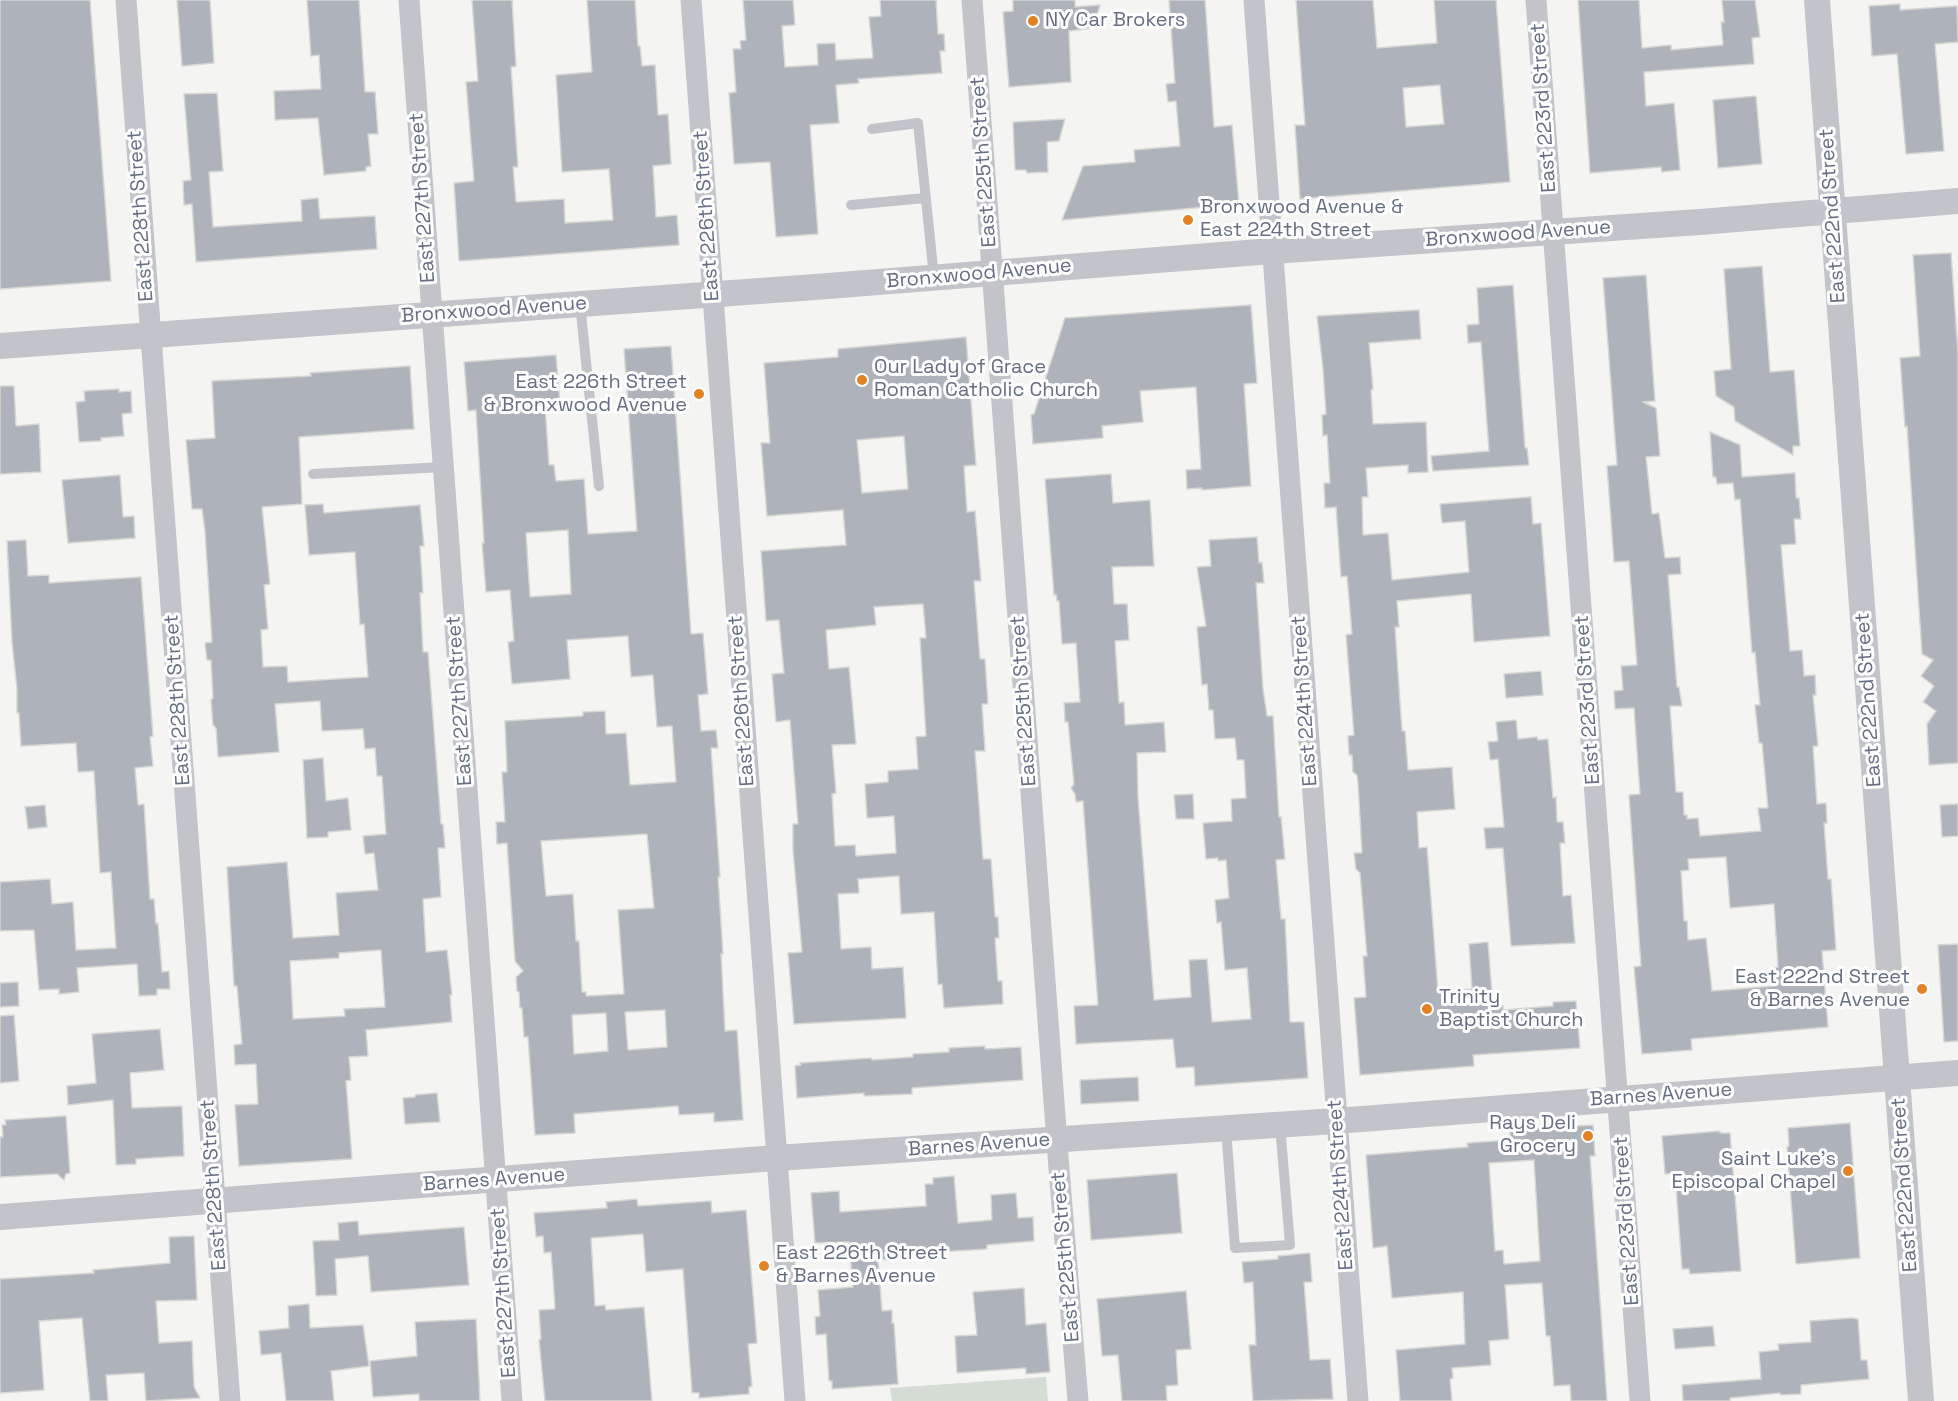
<!DOCTYPE html>
<style>
body{margin:0}
canvas{display:block;background:#f4f5f2}
</style>
<canvas width="1958" height="1401"></canvas>
<script>
const g = document.querySelector('canvas').getContext('2d');
g.lineJoin = 'round';
function fillPath(path, color) { g.fillStyle = color; g.fill(path, 'evenodd'); }
function strokePath(path, color, width, dash) { g.strokeStyle = color; g.lineWidth = width; g.lineCap = dash ? 'butt' : 'round'; g.setLineDash(dash || []); g.stroke(path); }
function write(font, color, halo, rows, align = 'center') {
  g.font = font + ' "Space Grotesk",sans-serif'; g.lineWidth = 6; g.setLineDash([]); g.textBaseline = 'middle'; g.strokeStyle = halo; g.fillStyle = color; for (const [text, x, y, turn = 0] of rows) {
    g.save(); g.translate(x, y); g.rotate((+turn || 0) * Math.PI / 180); g.textAlign = isNaN(turn) ? turn : align; if (halo) g.strokeText(text, 0, 0); g.fillText(text, 0, 0); g.restore();
  }
}
const green = new Path2D(`
 M1046,1377l2,24h-156l-2,-13z`);
const building = new Path2D(`
 M0,0h90l21,281 -111,8z
 M177,0h33l4,63 -32,3z
 M307,0h52l6,92h10l3,42h-10l3,32 -5,1v4l-42,4 -6,-57 -43,2 -1,-29 47,-2 -2,-34 -8,1z
 M472,0h40l4,66 -5,1 7,100h-5l3,35 48,-3 1,24 48,-3 -4,-51 -47,3 -6,-97 36,-3 -5,-72h48l3,46h2l2,20 13,-1 3,50 10,-1 3,50 -18,2 3,51 21,-2 2,30 -220,16 -5,-78 20,-2 -8,-99 12,-1z
 M743,0h50l2,25 -13,1 3,41 33,-2 -1,-21 18,-1 1,17 37,-2 -4,-41 12,-1 -1,-16h56l2,34h6l1,17h-5l2,22 -84,6 1,4 -23,2 3,38 -29,2 8,109 -42,3 -6,-75 -36,2 -5,-71 7,-1 -3,-43h8l-1,-8 6,-1z
 M1013,0h62v7l25,-2 -7,23 -24,3 2,51 -62,5 -6,-75 10,-1z
 M1169,0h36l9,127 18,-2 7,79 -177,16 21,-54 52,-4 -1,-12 46,-4 -4,-45 -8,1 -2,-18 9,-1z
 M1296,0h77l4,48 60,-5 -3,-43h62l14,182 -210,17 -5,-74h10zM1440,85l4,39 -38,3 -3,-39z
 M1578,0h61l3,48 29,-3v5l52,-5 -2,-23h3l-2,-22h33l5,37 -8,1 2,26 -110,8 2,34 28,-3 6,67 -18,2 -1,-5 -71,6z
 M1900,4v6l57,-4 1,36 -23,2 9,107 -38,3 -9,-100 -25,2 -3,-50z
 M217,93l6,78 -14,1 4,55 89,-6 -1,-21 17,-2 2,21 55,-3 2,33 -181,13 -4,-58 -8,1 -1,-24 8,-1 -7,-86z
 M1756,96l6,68 -44,4 -5,-68z
 M1065,119l-6,22 -12,1 1,30 -21,1 -1,-3h-11l-2,-48z
 M1951,253l7,100v410l-29,2 -2,-41 9,-13 -13,-9 11,-16 -13,-10 12,-16 -11,-6 -15,-228 -2,1 -5,-69 20,-2 -7,-101z
 M1762,266l8,106 24,-2 6,76h-7v9l-58,-34 -1,-14 -18,-11 -2,-25 17,-2 -7,-100z
 M1646,275l9,126 -12,1 13,6 4,48 -14,1 6,57 7,-1 6,45 15,-1 1,17 -13,1 9,112h2l3,19h-12l6,86h7l1,23h3v4l11,-1 2,18 61,-5 -3,-23h10l-6,-65h-3l-4,-38h5l-5,-53 -3,1 -12,-154 -5,1 -2,-17 -16,1 -1,-7h-3l-3,-45 30,13 2,32 53,-4 1,25h3l2,21h-7l2,25 -15,1 9,106 12,-1 2,26 11,-1 1,20h-3l5,51h-5l4,58 9,-1 1,20h-3l4,56h3l5,71 -14,1 6,76 -137,12 1,11 -50,4 -8,-87 7,-1 -12,-171 11,-1 -6,-86 -19,1 -1,-18 9,-1 -2,-24 16,-1 -8,-104 -15,1 -7,-96 10,-1 -14,-187zM1726,857l4,51 44,-4 4,63 -5,1 2,18 -63,5 -6,-53 -18,2 -1,-19h-3l-3,-50 8,-1 -1,-11z
 M1513,285l12,163h2l2,17 -96,6 -2,-15 58,-5 -8,-109 -13,1 -1,-18 12,-1 -2,-36z
 M1251,305l6,78 -13,1 7,102 -49,4v-2l-15,1 -1,-19 15,-1 -5,-82 -56,4 3,31 -41,4 1,12 -70,6 -2,-29 3,-1 31,-96z
 M1419,310l2,29 -52,4 4,46 -2,1 2,34 53,-2 2,50 -20,1v-8l-42,3 2,29h-6l1,38 25,-2 4,47 77,-8 -4,-51 -23,2 -2,-19 91,-7 2,27 8,-1 9,113 -76,6 -3,-48 -74,7 2,26h-4l7,104h3l3,39 44,-3 3,42 -38,3 2,36 8,-1 11,145 34,-3 -3,-45 19,-2 5,65 10,-1v4l50,-4v-4l23,-1 4,47 -107,7 1,11 -114,9 -6,-77 12,-1 -3,-41h4l-7,-83 -4,-4 -2,-16h8l-4,-70 -1,-8 -4,-3 -1,-17h-3l-1,-19 6,-1 -8,-100 6,-1 -5,-58 -6,1 -5,-70 -11,1 -1,-25h6l-3,-48 -4,1 -1,-21 4,-1 -3,-45 -6,-53z
 M966,337l10,128 -12,1 3,46 8,-1 6,70h-7l6,78h5l3,45h-6l3,47h-10l8,108h8l4,58h3l1,21h-4l3,43h4l1,23 -59,4 -2,-24 -4,1 -4,-73 -33,2 -2,-38 -41,3 1,14 -21,1 3,55 30,-2 1,22 31,-2 3,51 -112,6 -6,-71 14,-1 -9,-102v-26h5l-8,-104 -14,2 -4,-48 12,-1 -5,-53 -13,1 -5,-70 85,-6 -3,-35 -76,6 -6,-73h9l-6,-80 74,-6v-8zM904,436l4,53 -46,4 -5,-53zM923,604l3,34h-6l6,98 -10,1 2,32 -30,2v11l-23,2 2,34 27,-2 2,37 -40,3 -1,-11 -20,1 -3,-52 4,-1 -4,-48 24,-1 -7,-77 -20,2 -3,-39 50,-5 -2,-18z
 M671,346l20,288 12,-1 5,61 -10,1 3,36 15,-1 2,18h-7l9,129h-2l5,77h-2l4,77 12,-1 6,90 -29,2v-9l-35,2 -1,-9 -104,8 1,19 -40,2 -7,-98h-4l-2,-29h-2l-1,-16 -2,-1 -1,-14 7,-6 -8,-10 -8,-118 -10,1 -1,-22h9l-3,-50h5l-2,-51 78,-5v-4l22,-1 1,23 20,-1 4,52 46,-3 -4,-56 -15,1 -4,-52 -22,2 -3,-41 -61,4 3,39 -58,5 -4,-42 6,-1 -4,-51 -24,2 -4,-49h2l-8,-133 -8,1 -4,-49 92,-7 4,49 -15,1 4,60h5l2,16 28,-2 4,55 49,-3 -13,-182zM568,530l3,64 -41,3 -4,-64zM647,834l7,74 -36,2 6,84 -38,2v-4h-4l-3,-51h-3l-3,-47 -27,2 -5,-55zM665,1010l2,37 -39,3 -3,-38zM606,1013l2,38 -34,3 -2,-39z
 M410,366l4,63 -115,8 3,67 -40,3 8,77 -6,1 4,44 -7,1 2,37 24,-1 1,16 80,-5 -4,-53 -4,1 -5,-73 -46,3 -4,-50 18,-1 1,9 96,-8 4,41h-4l3,47h-3l3,59h5l13,172h2l2,24h-7l3,49 -18,2 3,53 21,-2 5,45h-2l2,27 -86,8 2,26 -19,1 2,23 -5,1 6,78 -113,7 -4,-61 23,-1 -2,-40 -21,1 -1,-20 8,-1 -5,-58h-3l-7,-119 60,-5 6,76 46,-3 -3,-42 42,-3 -4,-37 -9,1 -2,-18 23,-2 -4,-58h-5l-2,-28 -10,1 -2,-20 -41,2 -2,-30 -45,3 4,48 -61,5 -2,-29 -3,-3 -2,-25 2,-2 -2,-38h-4l-2,-17 7,-1 -7,-111 -3,-22h-10l-6,-69 29,-2 -3,-57 99,-5 -1,-3zM381,950l4,57 -41,2 1,7 -52,3 -3,-58 49,-3v-5z
 M0,386h14l2,40 23,-2 2,48 -41,2z
 M119,389v3l12,-1 1,22 -10,1 2,22 -23,2v3l-22,1 -3,-40 9,-1 -1,-10z
 M1111,474l2,29 37,-3 4,66 -42,1 2,37h13l2,36 -14,1 4,62 5,-1 1,23 39,-3 2,30 -29,1 1,44 16,203 37,-3 -2,-37 18,-1 5,63 39,-3 -4,-51 -22,2 -4,-48 -4,1 -2,-23 14,-2 -3,-38 -8,1v-3l-12,1 -3,-36 29,-2 -1,-22 15,-1 -2,-38h-7l-2,-22 -20,1 -2,-29h-4l-2,-26 -5,1 -5,-58 9,-1 -9,-59 14,-1 -2,-26 48,-3 2,26 3,-1 2,21h-8l7,106 4,27h6l6,101h2l4,42 -9,1 5,59h4l5,103h14l4,56 -113,8 -1,-19 -18,1 -3,-29 -97,5 -2,-38 24,-1 -15,-204 -7,1 -1,-8 -4,-6 3,-4 -6,-62h-3l-1,-19 16,-1 -4,-59 -14,1 -3,-43h-2l-1,-7 -2,1 -9,-116z
 M120,475l3,42 11,-1 1,22 -67,5 -6,-63z
 M26,540l2,36 21,-1v8l92,-6 12,159 -3,1 3,29 -18,2 3,37 6,-1 6,95h4l2,25 2,-1 4,49 7,-1 1,18h-13v6l-18,1 -2,-32 -60,4 2,24 -20,2v-5l-20,1 -5,-60 -34,1v-49l50,-3 2,25 21,-2 3,48 40,-2 -5,-76 -11,1 -6,-102 -16,1 -2,-29 -55,3 -2,-33h-2v-24l-5,-47 -5,-101z
 M1541,671l2,24 -37,3 -2,-24z
 M1516,720l2,19 19,-2 1,3 10,-1 5,59 3,-1 1,25h6l2,21h-5l3,53 8,-1 4,48 -64,3 -8,-98 -17,1 -2,-21 20,-1 -6,-68 -8,1 -2,-18 10,-1 -2,-19z
 M323,758l3,43 22,-3 3,32 -23,2v5l-21,1 -4,-78z
 M1193,794l1,25h-18l-2,-24z
 M1958,804v32l-16,1 -2,-32z
 M45,805l2,22 -19,2 -3,-22z
 M1958,944v97l-14,1 -6,-97z
 M18,982l1,24 -19,1v-24z
 M14,1015l5,66 -19,2v-67z
 M160,1029l4,41 -34,3 2,35 50,-2 2,50 -48,3v5l-20,1 -3,-65 -45,5 -1,-19 29,-3 -4,-49z
 M985,1046v3l36,-2 2,33 -111,8v6l-48,2v-3l-67,5 -2,-32 6,-1 -1,-2 71,-5 1,2 41,-3v-3l36,-2v-4z
 M1138,1077l1,24 -58,3 -1,-24z
 M437,1093l3,29 -35,2 -2,-26 12,-1v-2z
 M66,1116l4,57 -4,1 -2,6 -7,-6 -57,3v-40h3l-1,-12h4l-1,-5z
 M1850,1123l10,135 -64,6 -9,-117 2,-1 -1,-18z
 M1593,1125l2,31h-5l17,245h-36l-1,-16 -16,1 -4,-50h-4l-4,-53 -37,2 4,54 -20,2 2,24 -39,3 1,10 -3,1 2,22h-52l-4,-51 69,-6 -2,-52 -71,6 -5,-52 -14,2 -7,-93 102,-8 -1,-4 43,-3v-10zM1534,1160l6,101 -36,3 -1,-14 -8,1 -6,-88z
 M1720,1131v2h10l11,138 -51,3 -1,-5h-7l-7,-96 -10,1 -3,-38z
 M1177,1173l5,60 -91,7 -4,-60z
 M954,1176l4,47 34,-3 -1,-25 25,-2 2,25 15,-1 1,24 -47,4v4l-64,4v4l-45,3 4,51 10,-1v13h2l4,61 -66,5v-8h-3l-3,-47 -10,1 -1,-18 5,-1 -2,-26 35,-3 -4,-45 -34,1 -4,-50 28,-2 1,21 86,-6 -1,-22h8v-6z
 M637,1199l1,7 73,-5 1,12 34,-3 11,133 -9,1 4,42 -3,1v7l-50,4v-5h-7l-9,-124 -37,3 -3,-38 -52,4 4,68 10,-1 1,5 38,-3 8,94h-107l-6,-61 2,-1 -2,-29 16,-1 -1,-18 -3,-39 -7,1 -1,-17 -7,1 -2,-24 73,-5 -1,-6z
 M358,1221l1,14 105,-8 5,58 -98,7 -3,-36 -33,3 2,36 -21,1 -3,-55 26,-1 -1,-17z
 M194,1236l3,64 -41,1 3,42 33,-2 2,46 6,11 -54,3 -2,-28 -38,2 2,26h-18l-8,-83 -43,3 5,69 -44,3v-114l94,-6 -1,-3 77,-7 -1,-26z
 M1310,1253l2,29h-8l6,78 20,-1 3,40 -80,2 -4,-56h7l-3,-63 -9,1 -2,-21 36,-3v-3z
 M1024,1288l2,37 20,-2 4,49 -24,2v-6l-69,5 -2,-37 22,-1 -4,-43z
 M1186,1291l5,58 -15,1 2,35 -12,1 1,15h-45l-4,-46 -16,1 -5,-57z
 M309,1304l1,24 53,-3 6,41 -38,5 3,30h-48l-5,-48 -20,2 -2,-24 30,-3 -1,-22z
 M1852,1318l6,1 3,41h6l2,19 -68,6v9l-20,1 -1,-2 -50,5v3h-47l-1,-16 79,-6 -2,-27 20,-2 -1,-6 33,-2 -1,-21z
 M476,1319l4,82h-61v-7l-46,3 -3,-36 47,-5 -2,-34z
 M1713,1326l2,20 -40,3 -2,-20z`);
const service = new Path2D(`
 M872,129l46,-6 16,154
 M851,205l74,-7
 M580,304l19,182
 M313,474l130,-7
 M1226,1129l9,119 55,-3 -10,-120`);
const minor = new Path2D(`
 M126,0l104,1401
 M409,0l103,1401
 M691,0l104,1401
 M972,0l87,1169 19,232
 M1254,0l104,1401
 M1536,0l104,1401`);
const tertiary = new Path2D(`
 M1817,0l104,1401
 M0,346l815,-59 457,-36 428,-29 258,-21
 M0,1217l776,-59 560,-37 622,-48`);
const markers = [
 [1033,21,6,"#e28225"],
 [1188,220,6,"#e28225"],
 [862,380,6,"#e28225"],
 [699,394,6,"#e28225"],
 [1922,989,6,"#e28225"],
 [1427,1009,6,"#e28225"],
 [1588,1136,6,"#e28225"],
 [1848,1171,6,"#e28225"],
 [764,1266,6,"#e28225"]
];
const poiNames = [
 ["NY Car Brokers",1045,21],
 ["Bronxwood Avenue &",1200,208],
 ["East 224th Street",1200,231],
 ["Our Lady of Grace",874,368],
 ["Roman Catholic Church",874,391],
 ["East 226th Street",687,383,"right"],
 ["& Bronxwood Avenue",687,406,"right"],
 ["East 222nd Street",1910,978,"right"],
 ["& Barnes Avenue",1910,1001,"right"],
 ["Trinity",1439,998],
 ["Baptist Church",1439,1021],
 ["Rays Deli",1576,1124,"right"],
 ["Grocery",1576,1147,"right"],
 ["Saint Luke's",1836,1160,"right"],
 ["Episcopal Chapel",1836,1183,"right"],
 ["East 226th Street",776,1254],
 ["& Barnes Avenue",776,1277]
];
const streetNames = [
 ["East 223rd Street",1544,108,-94],
 ["East 225th Street",984,162,-94],
 ["East 227th Street",423,198,-94],
 ["East 228th Street",141,216,-94],
 ["East 226th Street",707,216,-94],
 ["East 222nd Street",1833,216,-94],
 ["Bronxwood Avenue",1518,234,-4],
 ["Bronxwood Avenue",979,274,-5],
 ["Bronxwood Avenue",494,310,-4],
 ["East 228th Street",178,700,-94],
 ["East 223rd Street",1588,700,-94],
 ["East 222nd Street",1869,700,-94],
 ["East 227th Street",460,701,-94],
 ["East 226th Street",742,701,-94],
 ["East 225th Street",1024,701,-94],
 ["East 224th Street",1305,701,-94],
 ["Barnes Avenue",1661,1095,-4],
 ["Barnes Avenue",979,1145,-4],
 ["Barnes Avenue",494,1180,-4],
 ["East 228th Street",214,1185,-94],
 ["East 224th Street",1341,1185,-94],
 ["East 222nd Street",1905,1185,-94],
 ["East 223rd Street",1627,1221,-94],
 ["East 225th Street",1066,1257,-95],
 ["East 227th Street",504,1293,-94]
];
fillPath(green, '#d4dcd3');
fillPath(building, '#aeb2ba');
strokePath(building, '#d6d7d4', 1.5);
strokePath(service, '#c2c4c9', 10);
strokePath(minor, '#c2c4c9', 21);
strokePath(tertiary, '#c2c4c9', 26);
for (const [x, y, r, color] of markers) { const dot = new Path2D(); dot.arc(x, y, r, 0, 2 * Math.PI); g.fillStyle = color; g.fill(dot); strokePath(dot, '#fff', 2); }
write('20px', '#646d83', '#fff', poiNames, 'left');
write('20px', '#646d83', '#fff', streetNames);
</script>
